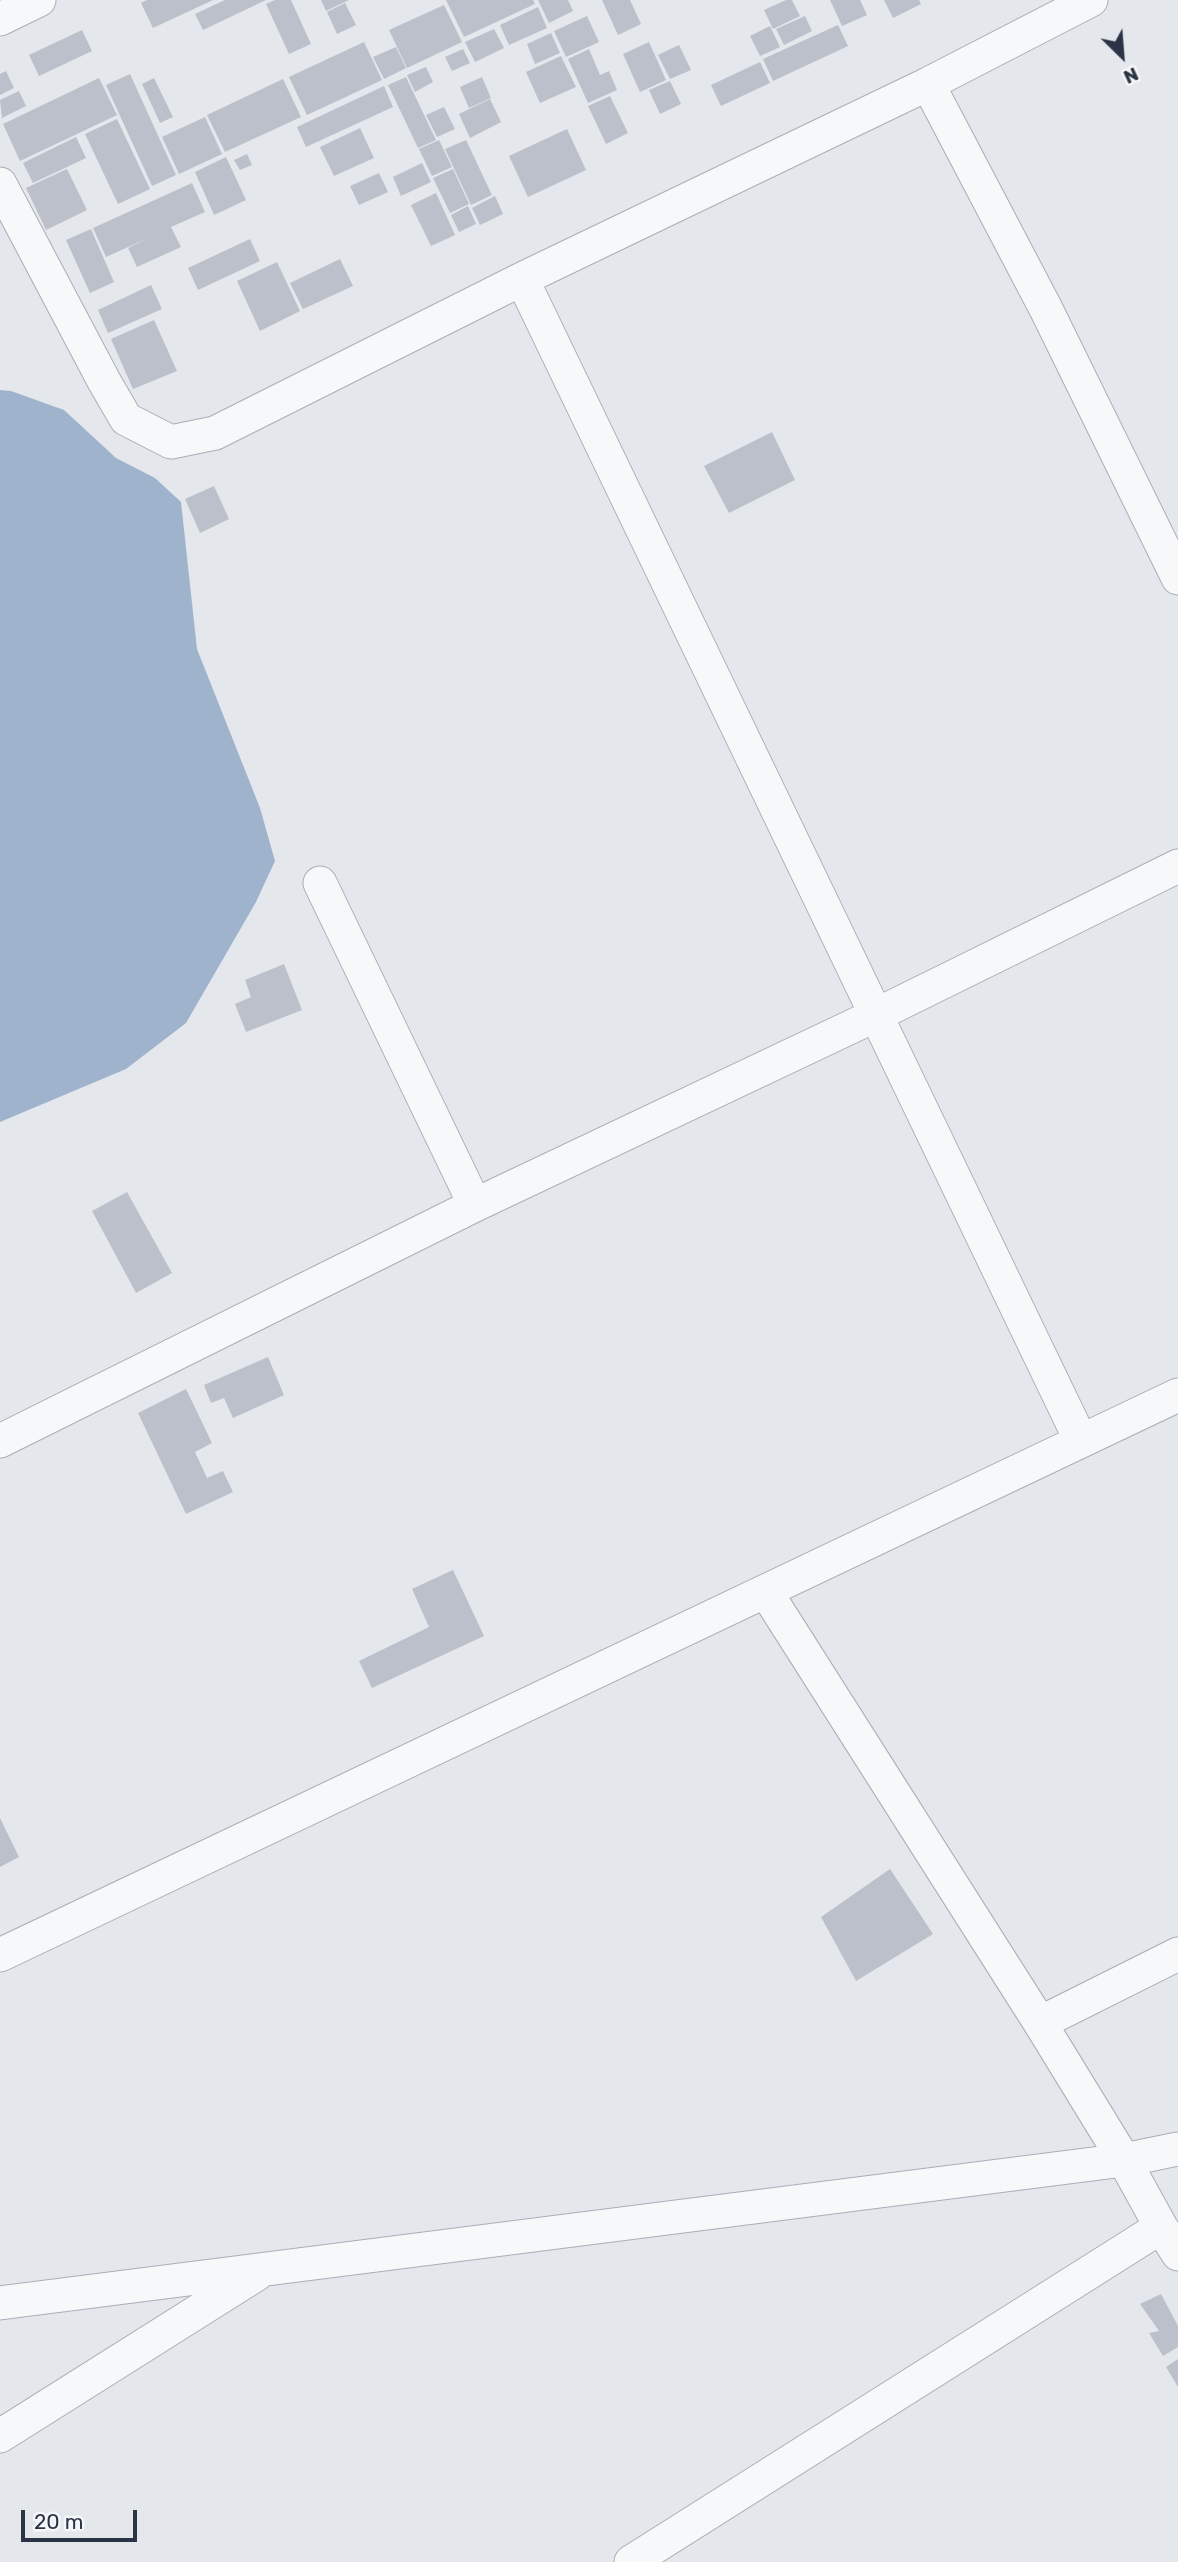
<!DOCTYPE html>
<style>
body{margin:0}
#map{position:relative;width:1178px;height:2562px;overflow:hidden;background:#e4e7ec;font-family:Rubik,sans-serif}
canvas{display:block}
.north{position:absolute;left:1087px;top:21px;width:70px;height:70px;-webkit-text-stroke:5px #f4f6f9;paint-order:stroke;rotate:155deg;font-size:19px;font-weight:700;line-height:28px;text-align:center;color:#2b3445}
.north::after{content:'';display:block;margin:auto;width:24px;height:32px;background:#2b3445;clip-path:polygon(50% 0,100% 100%,50% 72%,0 100%)}
.scale{position:absolute;left:21px;top:2510px;width:116px;height:32px;box-sizing:border-box;border:4px solid #2b3445;border-top:0;padding-left:9px;font-size:21px;line-height:24px;white-space:nowrap;color:#2b3445;-webkit-text-stroke:5px #f4f6f9;paint-order:stroke}
</style>
<div id="map">
<canvas width="1178" height="2562"></canvas>
<div class="north">N</div>
<div class="scale">20 m</div>
</div>
<script>
const g = document.querySelector('canvas').getContext('2d');
g.lineJoin = 'round';
function fillPath(path, color) { g.fillStyle = color; g.fill(path, 'evenodd'); }
function strokePath(path, color, width, dash) { g.strokeStyle = color; g.lineWidth = width; g.lineCap = dash ? 'butt' : 'round'; g.setLineDash(dash || []); g.stroke(path); }
const water = new Path2D(`
 M0,390l11,1 53,19 52,48 39,20 26,24 16,147 63,159 15,53 -19,41 -70,121 -60,46 -126,53z`);
const building = new Path2D(`
 M147,0h66l-60,28 -12,-25z
 M225,0h41l-63,30 -8,-16z
 M275,0h16l20,44 -22,10 -23,-50z
 M321,0h28l-23,11z
 M446,0h87l2,4 -71,33z
 M538,0h30l5,11 -24,12z
 M602,0h28l11,24 -23,11z
 M786,0h6l8,16 -27,13 -9,-19z
 M830,0h30l7,15 -25,11z
 M884,0h35l2,4 -28,14z
 M345,3l11,22 -19,9 -10,-22z
 M444,5l18,37 -55,26 -18,-38z
 M538,7l9,21 -38,17 -9,-20z
 M587,16l12,26 -33,15 -12,-26z
 M805,16l7,15 -28,14 -8,-16z
 M838,25l10,21 -75,35 -10,-22z
 M770,26l10,21 -20,9 -10,-20z
 M494,29l10,19 -29,14 -10,-20z
 M82,30l10,21 -53,25 -10,-21z
 M551,33l9,20 -25,11 -8,-20z
 M364,42l18,38 -75,35 -18,-38z
 M649,42l17,38 -26,12 -17,-38z
 M679,45l12,25 -21,9 -12,-24z
 M396,47l10,21 -22,11 -11,-22z
 M463,49l7,14 -18,8 -7,-14z
 M589,49l11,26 9,-4 8,19 -29,13 -20,-44z
 M561,56l15,31 -36,16 -14,-31z
 M760,62l10,21 -49,23 -10,-21z
 M426,67l7,15 -18,10 -8,-17z
 M6,71l8,17 -14,7v-21z
 M130,74l46,101 -24,11 -46,-101z
 M406,77l30,63 -18,8 -30,-63z
 M482,77l9,21 -22,10 -9,-21z
 M99,78l18,37 -97,46 -17,-37z
 M154,78l19,39 -13,6 -18,-39z
 M283,79l18,38 -76,35 -18,-37z
 M670,81l11,23 -21,10 -11,-24z
 M384,86l9,21 -87,40 -9,-20z
 M19,91l7,15 -24,12 -2,-18z
 M610,96l18,37 -22,11 -18,-38z
 M490,99l11,23 -31,16 -11,-24z
 M444,107l11,22 -18,8 -11,-22z
 M205,117l17,37 -43,20 -17,-37z
 M117,119l33,70 -32,15 -33,-70z
 M360,128l14,30 -40,18 -14,-29z
 M567,129l19,41 -58,27 -19,-41z
 M76,137l10,21 -53,25 -10,-20z
 M439,140l13,27 -20,9 -13,-27z
 M466,140l26,55 -21,10 -26,-56z
 M247,154l5,11 -12,5 -6,-10z
 M226,157l20,43 -32,15 -19,-43z
 M422,163l9,19 -30,14 -8,-19z
 M67,169l20,41 -41,20 -20,-42z
 M453,169l16,35 -19,9 -17,-35z
 M379,173l9,19 -29,13 -9,-19z
 M192,183l13,29 -34,15 10,20 -44,20 -9,-19 20,-10 -42,19 -13,-29z
 M436,193l19,42 -24,11 -20,-41z
 M495,196l8,18 -23,11 -8,-17z
 M468,206l8,18 -17,8 -8,-17z
 M91,229l23,53 -24,11 -24,-53z
 M250,239l10,22 -62,29 -10,-22z
 M340,259l13,27 -50,23 -13,-26z
 M277,262l23,49 -40,20 -23,-50z
 M151,285l11,24 -54,24 -10,-23z
 M154,320l23,51 -44,18 -22,-50z
 M772,432l23,48 -66,33 -25,-47z
 M214,486l15,33 -29,14 -15,-34z
 M284,964l18,46 -56,22 -11,-28 16,-7 -6,-17z
 M127,1192l45,81 -36,20 -44,-82z
 M268,1357l16,38 -51,23 -9,-20 -13,5 -7,-18z
 M186,1389l26,54 -17,9 12,26 16,-7 10,21 -47,22 -48,-101z
 M453,1570l31,66 -112,52 -13,-27 70,-34 -17,-38z
 M0,1818l19,39 -19,10z
 M890,1869l43,65 -77,47 -35,-64z
 M1161,2294l17,32v21l-15,9 -14,-23 10,-2 -19,-27z
 M1178,2359v28l-12,-20z`);
const minor = new Path2D(`
 M0,19l39,-19
 M928,84l118,225 132,269
 M0,184l104,197 22,38 45,23 44,-9 307,-154 406,-195 163,-84
 M522,279l559,1162
 M320,883l155,322
 M0,1441l475,-236 401,-190 302,-149
 M0,1955l1178,-560
 M1040,2023l138,-69
 M1161,2227l17,27
 M0,2303l1124,-143 54,-11
 M0,2436l257,-162
 M631,2562l530,-335 -37,-67 -84,-137 -274,-431`);
fillPath(water, '#9fb4cc');
fillPath(building, '#bbc0ca');
strokePath(minor, '#a9aeb7', 35);
strokePath(minor, '#f7f8fa', 33);
</script>
